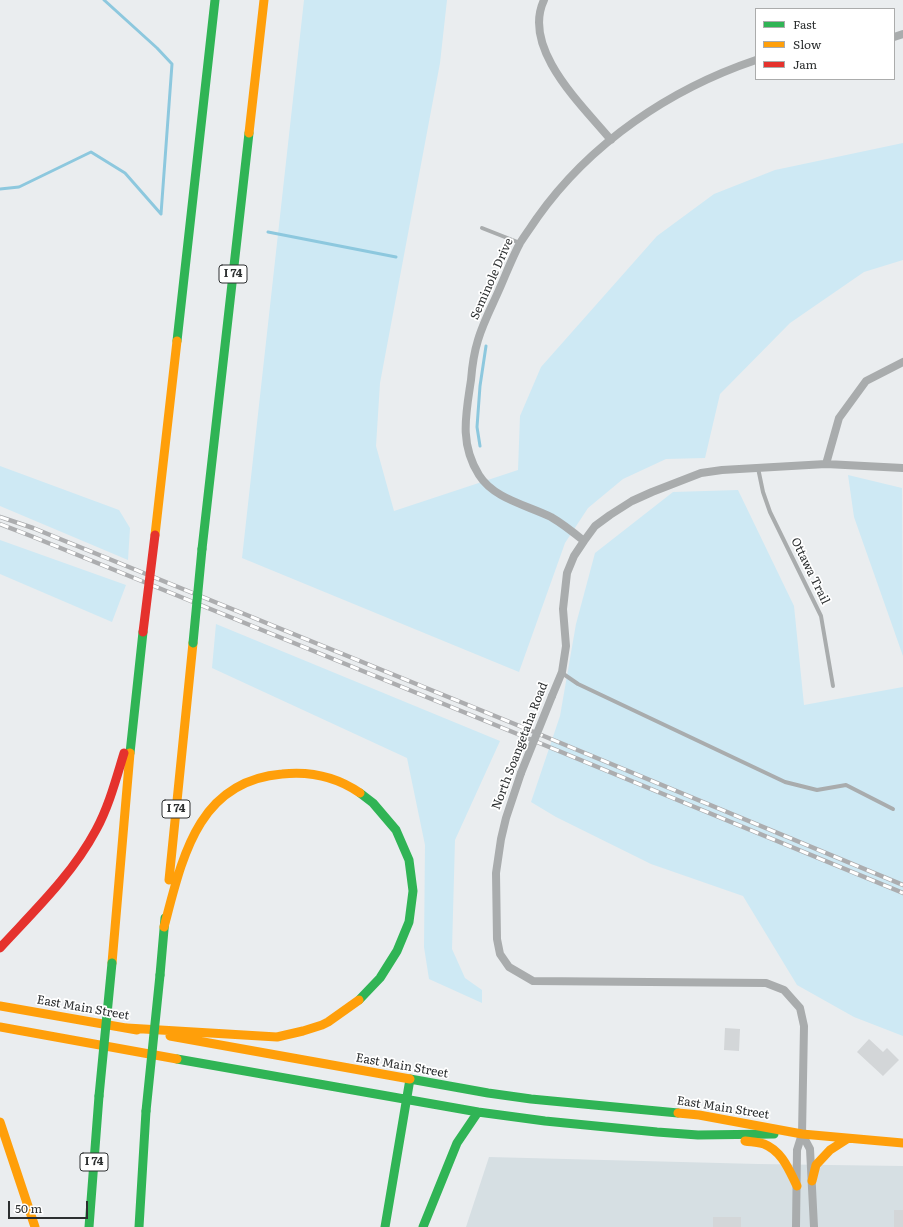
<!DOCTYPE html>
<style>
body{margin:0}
#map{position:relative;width:903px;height:1227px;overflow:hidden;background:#eaedef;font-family:Literata,serif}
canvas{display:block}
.legend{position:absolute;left:755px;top:8px;width:140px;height:72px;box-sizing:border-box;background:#fff;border:1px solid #abacac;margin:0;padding:5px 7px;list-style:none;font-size:12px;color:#2c2f30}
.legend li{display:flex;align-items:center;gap:8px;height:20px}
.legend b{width:20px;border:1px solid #abacac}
.scale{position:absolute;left:8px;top:1201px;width:80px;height:18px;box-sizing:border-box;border:2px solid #2c2f30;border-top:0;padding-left:5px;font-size:12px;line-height:14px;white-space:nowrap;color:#2c2f30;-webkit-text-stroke:3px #fff;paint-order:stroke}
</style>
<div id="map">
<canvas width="903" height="1227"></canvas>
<ul class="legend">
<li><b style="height:5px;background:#30b455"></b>Fast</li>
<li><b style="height:5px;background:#ff9f0a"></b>Slow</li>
<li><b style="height:5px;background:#e5322d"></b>Jam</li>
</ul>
<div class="scale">50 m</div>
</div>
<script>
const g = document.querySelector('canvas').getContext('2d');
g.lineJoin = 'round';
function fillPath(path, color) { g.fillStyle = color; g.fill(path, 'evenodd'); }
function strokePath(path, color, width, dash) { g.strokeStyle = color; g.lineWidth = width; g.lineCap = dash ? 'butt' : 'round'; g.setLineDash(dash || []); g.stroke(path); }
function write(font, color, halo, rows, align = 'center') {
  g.font = font + ' Literata,serif'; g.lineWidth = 3.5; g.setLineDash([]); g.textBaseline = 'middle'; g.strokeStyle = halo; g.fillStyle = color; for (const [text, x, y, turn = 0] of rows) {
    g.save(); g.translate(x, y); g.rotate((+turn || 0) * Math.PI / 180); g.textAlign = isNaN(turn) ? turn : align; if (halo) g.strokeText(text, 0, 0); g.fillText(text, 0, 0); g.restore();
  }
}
const built = new Path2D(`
 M489,1157l269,7 145,2v61h-437z`);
const green = new Path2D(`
 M304,0h143l-7,63 -60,320 -4,63 18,65 124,-41 2,-54 21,-49 116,-131 57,-42 61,-24 128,-27v117l-39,12 -74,51 -70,71 -15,64 -39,1 -43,20 -35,29 -23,35 -46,129 -277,-114z
 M0,466l119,44 11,18 -2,32 -128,-54z
 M848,475l54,13 1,168 -49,-139z
 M738,490l56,116 10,99 99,-18v349l-49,-19 -57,-32 -54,-89 -92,-32 -95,-47 -25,-15 29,-86 16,-92 19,-71 78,-61z
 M0,540l126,45 -14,37 -112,-48z
 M216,624l284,117 -45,99 -3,109 13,29 17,12v13l-53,-24 -5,-32 1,-102 -18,-87 -195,-90z`);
const stream = new Path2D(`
 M104,0l53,48 15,16 -11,150
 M0,189l19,-2 72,-35 34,21 36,41
 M268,232l128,25
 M480,446l-3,-19 3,-41 6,-40`);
const building = new Path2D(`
 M725,1028l15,1 -1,22 -15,-1z
 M869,1039l14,13 4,-4 12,12 -16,16 -26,-24z
 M894,1210h9v17h-9z
 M713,1217h28v10h-28z`);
const lane = new Path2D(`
 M482,228l38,15
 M758,468l5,24 7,20 51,104 12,70
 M562,673l16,11 207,98 32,8 29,-5 47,24`);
const street = new Path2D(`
 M544,0c-23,49 39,106 67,140
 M894,37l9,-3
 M826,464l13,-46 27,-37 37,-19
 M584,541c-11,-9 -21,-17 -33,-24 -24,-12 -57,-18 -72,-42 -20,-32 -13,-61 -8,-95 1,-13 3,-27 7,-40 5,-17 14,-34 21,-50 7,-16 13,-32 21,-47 5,-8 11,-16 17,-25 53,-75 133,-129 219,-158
 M552,696l10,-24 4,-26 -3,-37 4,-36 7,-17 10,-15 11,-15 15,-11 22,-14 20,-9 49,-19 21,-3 104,-6 77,4
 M521,773l-15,45 -5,21 -5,34 1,66 3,15 9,13 24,14 233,2 18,7 16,18 4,18 -2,108 -5,16 -1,77
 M802,1134l8,15 4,78`);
const fast = new Path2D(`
 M177,341l38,-341
 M202,549l47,-416
 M130,753l13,-121
 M160,975l5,-57
 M359,1000l21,-22 17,-27 12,-29 4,-31 -4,-31 -13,-30 -23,-27 -13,-10
 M177,1059l301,53
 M410,1079l78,14 43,6 147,14
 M478,1112l67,9 112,11 41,3 76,-1
 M89,1227l10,-131
 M139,1227l7,-116
 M385,1227l25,-148
 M423,1227l34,-84 21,-31`);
const slow = new Path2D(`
 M249,133l15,-133
 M155,535l22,-194
 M169,880l24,-237
 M164,927c18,-68 33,-146 118,-153 28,-3 55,3 78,19
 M112,963l18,-210
 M0,1006l137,24
 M0,1027l177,32
 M127,1028l150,9 26,-6 19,-6 6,-3 31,-22
 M170,1036l240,43
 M678,1113l21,2 103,19 101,9
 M0,1122l35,105
 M745,1141c6,1 13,1 19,3 18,7 25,26 33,42
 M812,1181l4,-16 14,-15 17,-11`);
const jam = new Path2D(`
 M0,948c34,-37 72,-73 96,-118 13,-24 20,-51 28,-77`);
const rail = new Path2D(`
 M0,517l33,11 489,199 381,158
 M0,524l31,12 489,199 383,158`);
const streetBridge = new Path2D(`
 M521,773l31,-77`);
const fastBridge = new Path2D(`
 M193,643l9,-94
 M99,1096l13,-133
 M146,1111l14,-136`);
const jamBridge = new Path2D(`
 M143,632l12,-97`);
const shields = [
 [233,274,28],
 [176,809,28],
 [94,1162,28]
];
const shieldNames = [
 ["I 74",233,274],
 ["I 74",176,809],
 ["I 74",94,1162]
];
const streetNames = [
 ["Seminole Drive",492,279,-66],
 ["Ottawa Trail",810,571,64],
 ["North Soangetaha Road",520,746,-69],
 ["East Main Street",83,1008,10],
 ["East Main Street",402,1066,10],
 ["East Main Street",723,1108,9]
];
fillPath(built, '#d6dfe3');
fillPath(green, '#cee9f4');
strokePath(stream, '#8dc8de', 3);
fillPath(building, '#d3d6d8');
strokePath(lane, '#a9acad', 4);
strokePath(street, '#a9acad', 8);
strokePath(fast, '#30b455', 9);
strokePath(slow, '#ff9f0a', 9);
strokePath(jam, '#e5322d', 9);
strokePath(rail, '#acadaf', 4.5);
strokePath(rail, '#fff', 3, [9]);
strokePath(streetBridge, '#a9acad', 8);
strokePath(fastBridge, '#30b455', 9);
strokePath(jamBridge, '#e5322d', 9);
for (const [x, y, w] of shields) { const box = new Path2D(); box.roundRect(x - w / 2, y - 9, w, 18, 3); g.fillStyle = '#fff'; g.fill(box); strokePath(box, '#2c2f30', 1); }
write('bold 11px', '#2c2f30', null, shieldNames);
write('12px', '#2c2f30', '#fff', streetNames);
</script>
